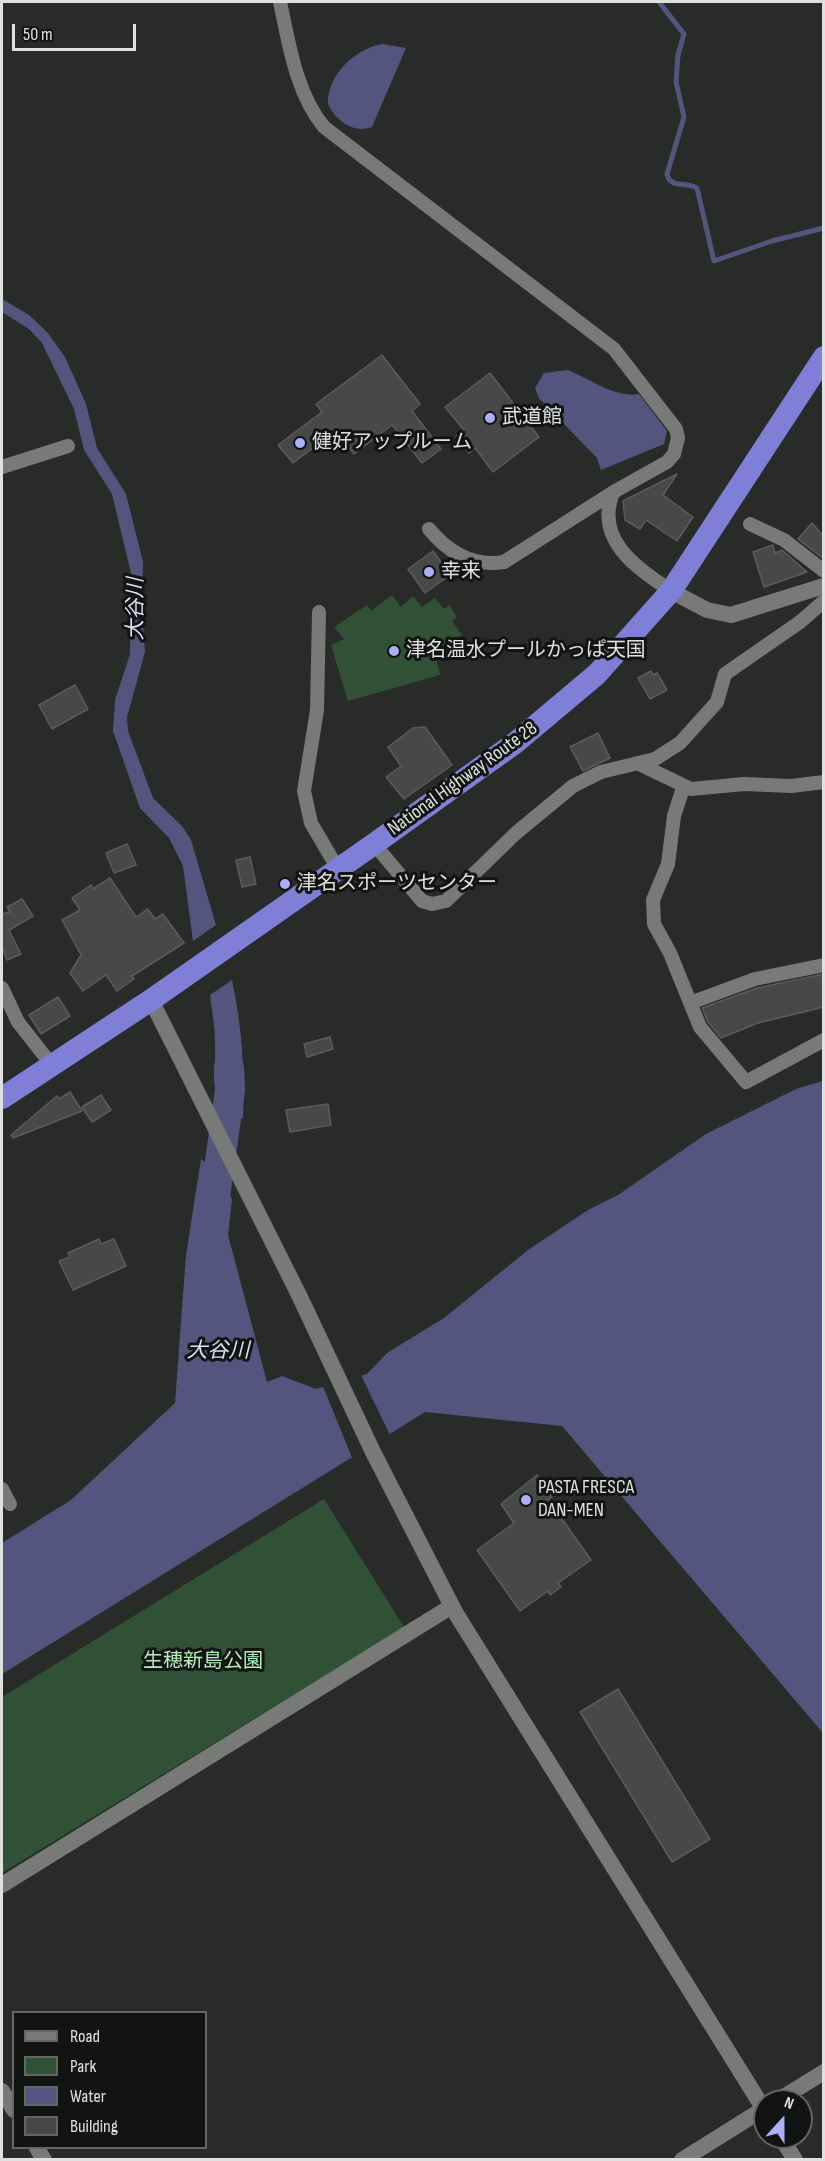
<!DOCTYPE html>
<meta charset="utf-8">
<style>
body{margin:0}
#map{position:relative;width:825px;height:2161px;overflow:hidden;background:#292b29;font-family:"Sofia Sans Condensed",sans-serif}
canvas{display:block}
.frame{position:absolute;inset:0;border:3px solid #dfe1df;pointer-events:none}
.legend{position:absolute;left:12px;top:2011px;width:195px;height:138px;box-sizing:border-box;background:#121412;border:2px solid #646664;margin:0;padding:8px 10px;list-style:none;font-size:18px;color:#dfe1df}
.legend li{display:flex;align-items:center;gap:12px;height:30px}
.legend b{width:30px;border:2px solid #646664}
.north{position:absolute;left:753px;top:2089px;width:60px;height:60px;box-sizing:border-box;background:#121412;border:2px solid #646664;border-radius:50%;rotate:21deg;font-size:16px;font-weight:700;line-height:24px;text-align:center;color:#dfe1df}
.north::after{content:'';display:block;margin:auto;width:21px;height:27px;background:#acaffb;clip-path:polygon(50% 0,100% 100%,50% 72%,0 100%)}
.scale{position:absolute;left:12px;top:24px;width:124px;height:27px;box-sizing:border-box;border:3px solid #dfe1df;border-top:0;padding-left:8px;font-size:18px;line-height:21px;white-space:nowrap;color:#dfe1df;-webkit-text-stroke:4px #121412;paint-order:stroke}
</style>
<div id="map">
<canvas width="825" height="2161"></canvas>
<div class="frame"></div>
<ul class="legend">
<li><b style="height:8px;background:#777a77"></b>Road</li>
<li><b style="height:16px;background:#315136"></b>Park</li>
<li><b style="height:16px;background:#54557e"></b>Water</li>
<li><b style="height:16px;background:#464946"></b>Building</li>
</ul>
<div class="north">N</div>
<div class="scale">50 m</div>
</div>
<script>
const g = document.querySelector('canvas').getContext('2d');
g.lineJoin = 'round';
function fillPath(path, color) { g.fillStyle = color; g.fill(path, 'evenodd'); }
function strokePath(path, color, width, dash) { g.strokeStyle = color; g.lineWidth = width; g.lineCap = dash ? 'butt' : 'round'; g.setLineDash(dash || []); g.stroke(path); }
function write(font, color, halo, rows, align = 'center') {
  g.font = font + ' "Sofia Sans Condensed","Noto Sans JP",sans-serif'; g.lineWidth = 6; g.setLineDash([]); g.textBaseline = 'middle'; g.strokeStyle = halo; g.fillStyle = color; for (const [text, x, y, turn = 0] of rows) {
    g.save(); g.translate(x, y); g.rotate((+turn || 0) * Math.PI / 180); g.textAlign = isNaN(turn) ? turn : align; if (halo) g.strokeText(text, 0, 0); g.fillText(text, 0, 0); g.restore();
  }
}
const green = new Path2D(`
 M392,595l9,12 12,-11 9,11 13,-9 9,11 5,-4 8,12 -5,4 10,14 -6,5 6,7 -20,15 -6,-5 4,18 -92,26 -17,-56 13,-6 -10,-12 33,-22 4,6z
 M324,1499l80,128 -402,246v-176z`);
const water = new Path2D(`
 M382,44l24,4 -34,79c-18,7 -36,-6 -44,-23 -1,-29 27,-55 54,-60z
 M2,299l27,16 18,17 18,25 21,47 11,44 29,46 17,68 -1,53 3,37 -18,65 1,14 25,67 29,28 9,14 25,85 -23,16 -10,-75 -14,-28 -29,-30 -27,-77 2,-31 15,-46 1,-81 -19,-79 -28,-44 -10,-41 -32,-66 -13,-14 -27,-17z
 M568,370c22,9 46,28 71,24l28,37 -3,13 -63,26 -4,-12 -58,-60 -4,-10 9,-15z
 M232,980c10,47 13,91 11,139 -40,-30 -26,-35 -28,-77 0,-15 -3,-31 -5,-47z
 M823,1081v652l-261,-307 -137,-14 -423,262v-131l69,-43 104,-97 11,-148 15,-96 19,14 12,26 -4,36 39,147 15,-6 34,13 51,-15 20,-21 57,-35 84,-68 60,-40 30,-15 88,-61 90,-45z`);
const pier = new Path2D(`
 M211,1079l11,25 22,18 -24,-17 -10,-21z
 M202,1156l20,15 13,27v7l-15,-32 -21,-16z
 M360,1373l31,64 -38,23 -31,-76z`);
const stream = new Path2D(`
 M659,2l25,32 -6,21 -2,27 8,35 -17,57c3,15 19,7 30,14l17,73 58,-20 52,-13`);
const river = new Path2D(`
 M213,1211l17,-121 -1,-22`);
const building = new Path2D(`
 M382,355l38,49 -8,7 29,38 -19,14 -30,-38 -38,29 -18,-23 -43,32 -15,-18 44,-33 -6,-8z
 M490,373l49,64 -46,35 -18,-24 -6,5 -13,-17 8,-6 -19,-23z
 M677,474l-14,21 30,22 -16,24 -31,-21 -6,9 -15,-9 -2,-19z
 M812,523l12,14v22l-26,-20z
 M773,545l2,8 7,-3 25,22 -43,15 -11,-35z
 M433,551l17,24 -25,18 -17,-24z
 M651,671l2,4 4,-2 10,17 -17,9 -12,-21z
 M75,685l13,24 -36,20 -13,-24z
 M425,727l27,38 -48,34 -18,-22 15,-11 -13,-19 25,-19z
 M598,733l12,25 -27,13 -13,-24z
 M127,844l9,21 -22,8 -8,-20z
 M250,857l6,27 -14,3 -6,-27z
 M110,878l26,39 12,-8 7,10 8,-5 21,29 -52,33 2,3 -17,12 -11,-16 -23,16 -13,-18 11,-18 -19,-35 18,-10 -8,-12 19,-13 2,4z
 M22,899l11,17 -24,14 12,24 -14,6 -5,-13v-33l8,-2 -3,-5z
 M824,974v33l-66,16 -37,15 -13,-16 -6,-14 55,-20z
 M58,997l12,19 -29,18 -12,-19z
 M330,1037l3,12 -26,8 -3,-13z
 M70,1092l12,19 -69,27 -2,-3 46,-39 2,3z
 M101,1095l10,15 -19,12 -10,-15z
 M328,1104l3,21 -41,7 -4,-22z
 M99,1239l2,5 13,-5 12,27 -53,24 -14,-29 11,-4 -2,-4z
 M537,1475l15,22 -4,2 43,61 -33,23 3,4 -11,8 -2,-4 -28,20 -43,-61 37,-27 -13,-19z
 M618,1689l92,150 -38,23 -92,-150z`);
const minor = new Path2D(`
 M280,2c9,42 16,91 44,125l290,222 62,80 2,9 -4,16 -7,8 -50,28 -113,72c-31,5 -56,-10 -75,-33
 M2,467l66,-21
 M613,493c-19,47 24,75 58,98
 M750,524l34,16 40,31
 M319,612l-2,98 -13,81 7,32 27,46
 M639,764l52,25 53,-5 47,2 33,-4
 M683,788l-9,28 -6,48 -15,36 1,24 16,29 30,74 46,55 78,-42
 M374,844l48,57 10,3 14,-3 70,-68 57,-47 28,-14 54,-13 25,-16 37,-41 8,-28 75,-52 24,-21
 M2,988l16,34 33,42
 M690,1003l65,-24 69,-14
 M2,1489l8,15`);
const tertiary = new Path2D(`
 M671,591l36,19 24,5 93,-29
 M151,1000l147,293 75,159 82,160 310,499
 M2,1885l450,-279
 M2,2091l12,19
 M777,2101l47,-29
 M781,2137l14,23
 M37,2148l7,12
 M682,2160l83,-52`);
const trunk = new Path2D(`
 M2,1098l149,-98 223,-156 141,-101 82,-69 74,-83 153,-234`);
const markers = [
 [490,418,6,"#acaffb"],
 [300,443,6,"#acaffb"],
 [429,572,6,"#acaffb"],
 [394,651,6,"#acaffb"],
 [285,884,6,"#acaffb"],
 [526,1500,6,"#acaffb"]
];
const poiNames = [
 ["武道館",502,418],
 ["健好アップルーム",312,443],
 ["幸来",441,572],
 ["津名温水プールかっぱ天国",406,651],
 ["津名スポーツセンター",297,884],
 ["PASTA FRESCA",538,1488],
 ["DAN-MEN",538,1511]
];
const streetNames = [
 ["National Highway Route 28",463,779,-36]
];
const parkNames = [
 ["生穂新島公園",203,1662]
];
const waterNames = [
 ["大谷川",137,609,-90],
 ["大谷川",218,1352]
];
fillPath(green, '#315136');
fillPath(water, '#54557e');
fillPath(pier, '#292b29');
strokePath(stream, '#54557e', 5);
strokePath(river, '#54557e', 30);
fillPath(building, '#464946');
strokePath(building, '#5a5d5a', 1.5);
strokePath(minor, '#777a77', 14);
strokePath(tertiary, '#777a77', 16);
strokePath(trunk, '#807fd7', 22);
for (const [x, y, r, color] of markers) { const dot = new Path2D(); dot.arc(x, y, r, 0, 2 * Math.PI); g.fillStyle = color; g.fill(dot); strokePath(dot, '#121412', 2); }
write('20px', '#dfe1df', '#121412', poiNames, 'left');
write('20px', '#dfe1df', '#121412', streetNames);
write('20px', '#b1eeb9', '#121412', parkNames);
write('italic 21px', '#dcdefa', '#121412', waterNames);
</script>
